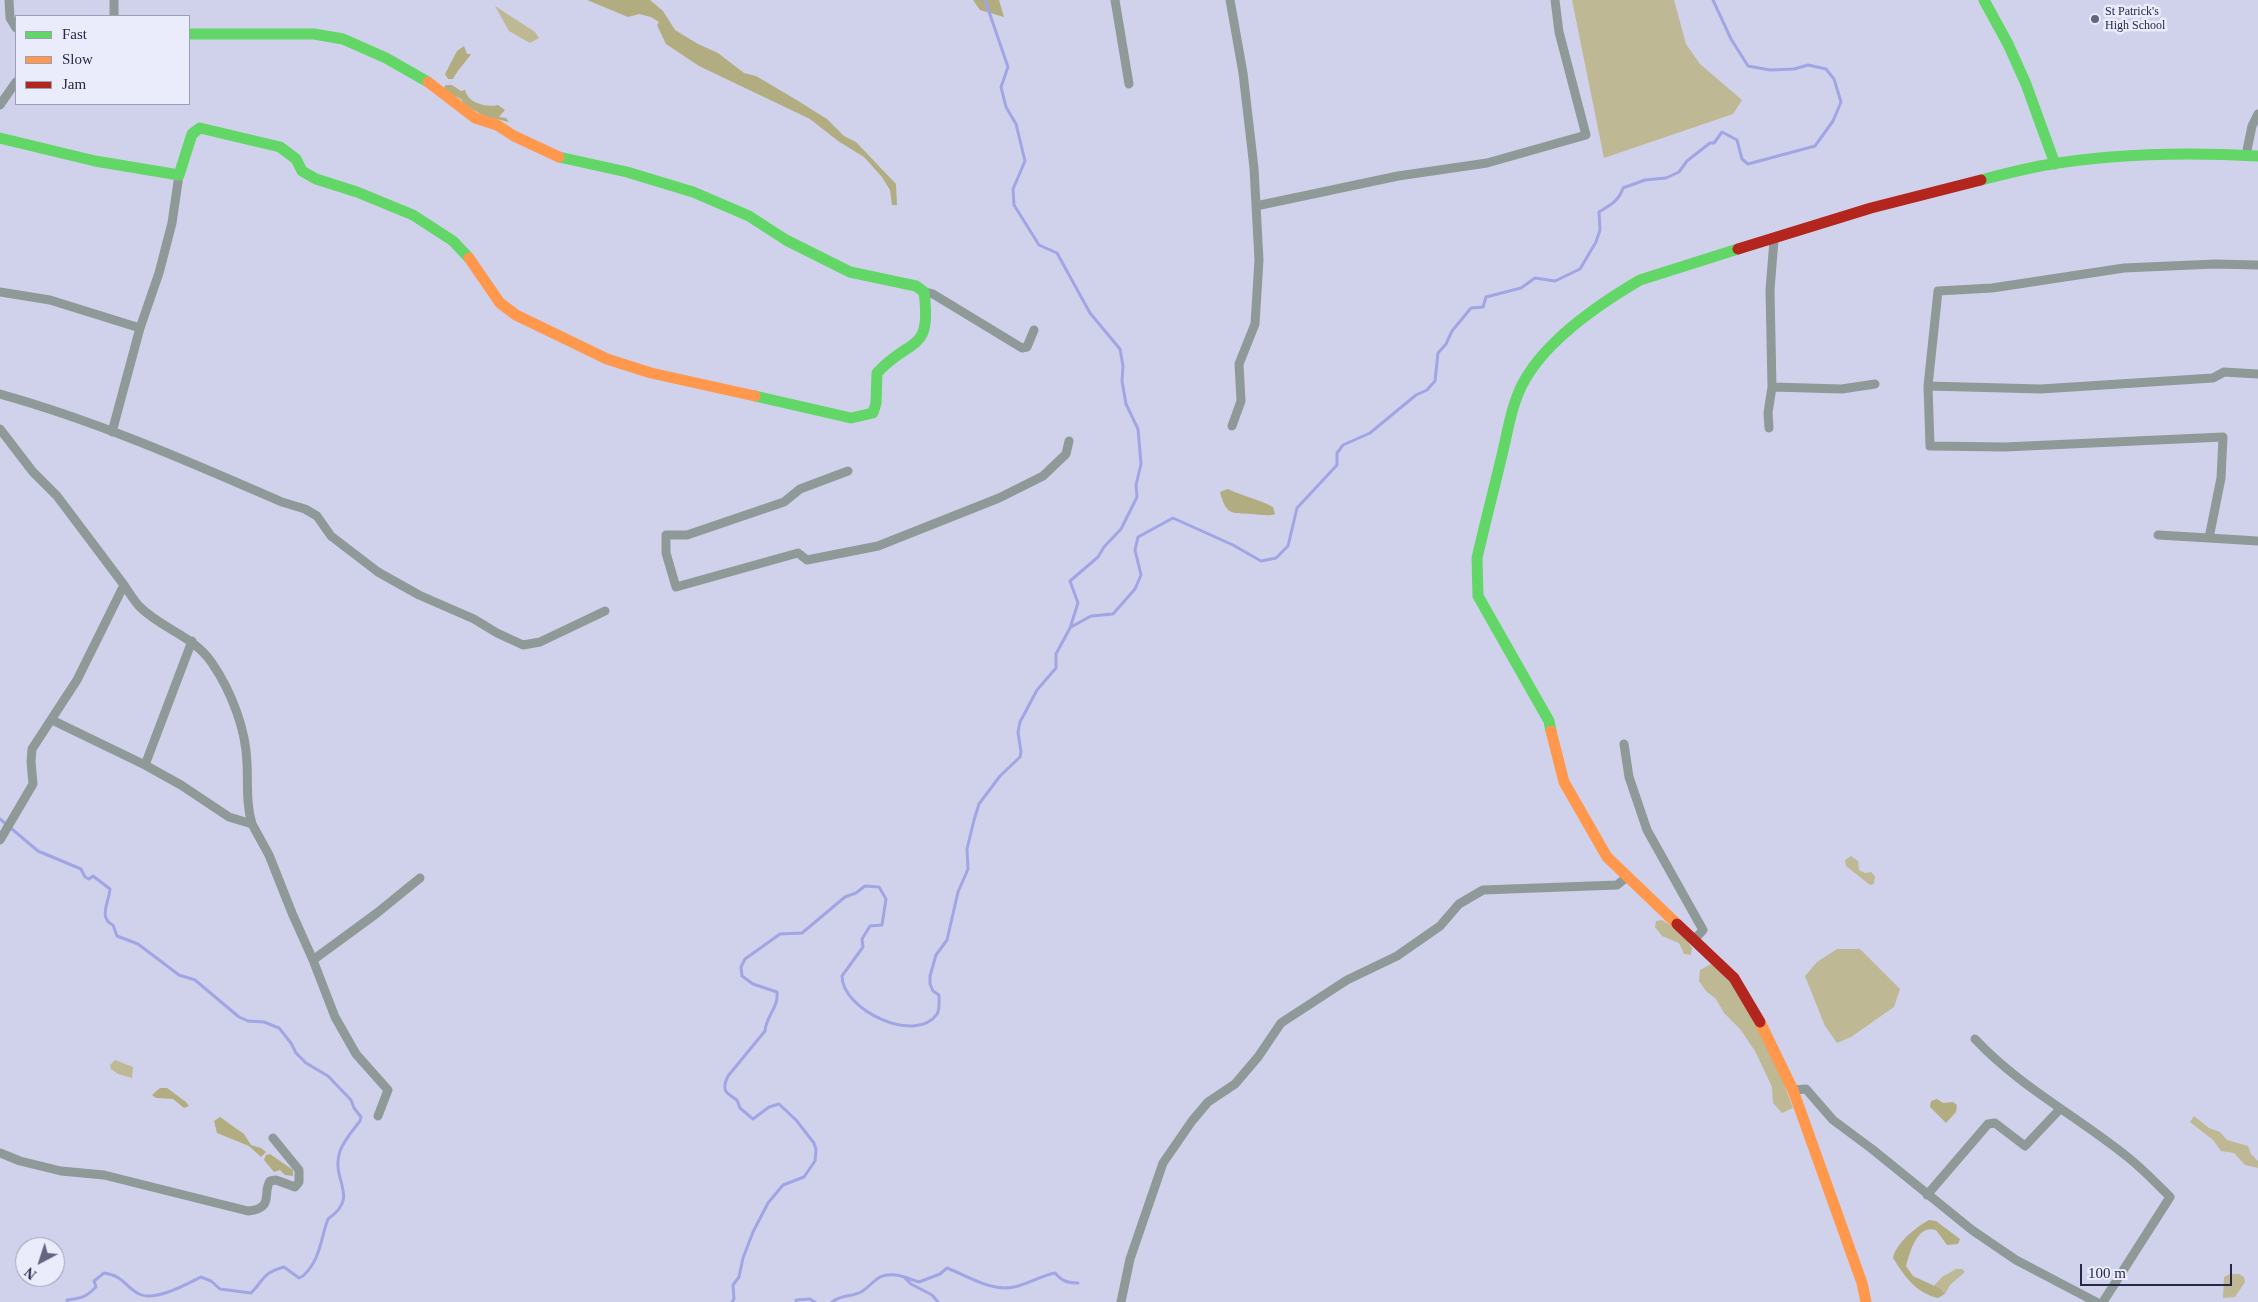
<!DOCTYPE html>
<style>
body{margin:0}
#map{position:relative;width:2258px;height:1302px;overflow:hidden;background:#d0d2eb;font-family:Georgia,serif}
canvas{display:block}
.legend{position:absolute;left:15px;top:15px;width:175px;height:90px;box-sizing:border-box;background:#eaecfc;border:1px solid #9c9eb3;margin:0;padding:6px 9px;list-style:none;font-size:15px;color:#272846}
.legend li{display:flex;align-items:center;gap:10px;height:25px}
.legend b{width:25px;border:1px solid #9c9eb3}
.north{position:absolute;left:15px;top:1237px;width:50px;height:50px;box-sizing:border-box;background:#eaecfc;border:1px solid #9c9eb3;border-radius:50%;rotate:220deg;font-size:14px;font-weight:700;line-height:20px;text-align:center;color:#272846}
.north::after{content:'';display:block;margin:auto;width:18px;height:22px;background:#626480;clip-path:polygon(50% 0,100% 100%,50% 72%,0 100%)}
.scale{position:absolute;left:2080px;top:1264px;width:152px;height:22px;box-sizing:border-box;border:2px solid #272846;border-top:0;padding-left:6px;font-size:15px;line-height:18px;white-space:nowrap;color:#272846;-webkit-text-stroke:4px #eaecfc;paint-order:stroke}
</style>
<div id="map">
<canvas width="2258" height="1302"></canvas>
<ul class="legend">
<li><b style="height:6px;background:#63d668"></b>Fast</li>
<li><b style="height:6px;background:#ff974d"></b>Slow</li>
<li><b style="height:6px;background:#b3261e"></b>Jam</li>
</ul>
<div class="north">N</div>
<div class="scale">100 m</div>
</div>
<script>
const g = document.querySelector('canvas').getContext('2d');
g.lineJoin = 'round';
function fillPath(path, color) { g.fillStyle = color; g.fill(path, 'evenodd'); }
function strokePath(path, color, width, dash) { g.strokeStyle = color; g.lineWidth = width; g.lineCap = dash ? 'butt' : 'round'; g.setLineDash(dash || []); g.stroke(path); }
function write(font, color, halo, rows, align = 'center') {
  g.font = font + ' Georgia,serif'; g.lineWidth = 5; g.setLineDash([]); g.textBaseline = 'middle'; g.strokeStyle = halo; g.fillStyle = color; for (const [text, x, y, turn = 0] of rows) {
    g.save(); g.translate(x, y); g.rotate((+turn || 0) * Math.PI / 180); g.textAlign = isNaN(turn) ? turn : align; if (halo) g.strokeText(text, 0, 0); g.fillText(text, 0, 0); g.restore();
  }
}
const green = new Path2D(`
 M1572,0h102l12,44 14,20 42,36 -9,14 -129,44z
 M495,6l40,26 4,6 -9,5 -21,-12z
 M1851,856l7,5 1,9 6,3 6,-1 4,4 -1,8 -4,1 -24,-19 -1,-6z
 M1662,920c12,7 23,17 30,28l-1,7 -7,-1 -5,-11 -17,-7 -7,-9 1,-6z
 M1837,949h23l40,40 -6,18 -43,30 -14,6 -12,-17 -20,-50 12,-14z
 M1711,964l17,11 20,34 33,66 12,33 -11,5 -9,-10 -1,-16 -17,-36 -15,-22 -16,-16 -8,-14 -10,-8 -7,-10 1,-11z
 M115,1060l18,7 -1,11 -14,-4 -7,-5 -1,-4z
 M2194,1116l15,12 11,4 7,8 21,6 3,8 7,7v7l-13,-3 -11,-12 -13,-2 -8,-11 -23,-18z
 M1956,1269h6l3,3 -15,13 -5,9 -4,-5 -8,-2 9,-10z
 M2230,1274h9l5,3 1,5 -10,15 -12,1 1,-21z`);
const forest = new Path2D(`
 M587,0h63l13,11 12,19 23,14 20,9 26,20 12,3 39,23 32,20 17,17 12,6 40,42 1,21h-5l-2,-15 -8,-13 -18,-20 -26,-16 -28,-22 -111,-53 -33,-22 -9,-19 2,-3 -8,-5 -12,-3 -11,3z
 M973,0h26l5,17 -24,-7z
 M464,46l3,8h4c-6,9 -13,15 -18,25h-5l-3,-5 12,-23z
 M446,85h6l9,6 4,-1c3,13 21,18 33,15l7,5 -6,7 7,1 3,4 -25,-6 -19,-11 -4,-6 -14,-7 -3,-5z
 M1228,489c15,7 30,10 45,18l2,7c-8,3 -15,0 -24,0 -20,-1 -25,1 -31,-22z
 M160,1088h7l19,14 3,4 -5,2 -11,-9 -17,-1 -4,-3z
 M1937,1099l6,4 10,-1 4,3 -1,7 -10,11 -16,-16 1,-6z
 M220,1117l24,17 7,11 10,3 5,4 -5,5 -12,-11 -32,-13 -3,-12z
 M270,1154l23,16v6l-8,-1 -5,-5 -6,2 -10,-12 2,-5z
 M1929,1220l7,1 24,18 -2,5 -11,1 -11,-15c-19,-6 -26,22 -30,36l7,10 28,13 4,5 -7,4c-22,-5 -33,-21 -45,-40 3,-15 23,-31 36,-38z`);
const stream = new Path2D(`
 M1071,627l20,-11 22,-2 22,-25 6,-14 -6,-25 3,-13 35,-19 60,27 28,16 15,-3 12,-12 9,-38 40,-43v-12l6,-8 27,-12 46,-38 11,-5 8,-9 3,-28 8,-9 6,-13 19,-23 12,-1 3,-10 35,-9 14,-10 20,3 25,-12 16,-27 4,-12 -1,-18c11,-7 20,-11 24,-24l22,-8 21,-2 13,-6 8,-11 23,-18h4l8,-11 15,8 5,19 6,5 67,-18 18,-25 8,-19 -7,-23 -8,-10 -18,-4 -14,4 -24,1 -22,-4 -17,-27 -18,-39
 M0,819l38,32 43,18 4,8 4,2 4,-3 17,13c-1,13 -12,29 3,36l4,11 21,8 41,31 16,5 44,37 9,4 16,1 15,6 12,15 5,10 10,10 22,13 23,24 3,8 7,9 -1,4c-7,9 -16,19 -20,30 -10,30 21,45 -12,68 -8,21 -7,40 -25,57l-4,2 -15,-11c-22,6 -19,12 -33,26l-31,-4 -9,-8 -10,-4c-14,7 -46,25 -62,17 -15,-8 -15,-18 -35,-21l-10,8 2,6c-11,11 -15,11 -29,13v2
 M905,1278l6,6 21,11 6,7
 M732,1302l2,-3 -1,-14 6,-8 4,-19 10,-26 15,-29 15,-18 21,-8 11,-16 1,-11 -2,-7 -18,-23 -17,-16 -10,3 -16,12 -13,-11 -3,-8c-11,-7 -16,-9 -9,-24l37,-45c1,-15 14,-24 12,-39l-24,-8 -11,-8 -1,-9 4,-8 35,-25 22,-1 43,-36 11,-4 9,-7 14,1 7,12 -4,26 -12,1 -8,13 1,8 -21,29c0,34 74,69 95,38 3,-4 2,-13 2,-19l-6,-4 -3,-7v-8l6,-21 11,-15 11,-48 10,-23 -1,-20 7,-29 5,-16 21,-28 20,-19 1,-5 -3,-20 2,-10 17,-32 19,-22v-14l14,-26 8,-25 -8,-22 28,-24 6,-10 17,-18 16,-32 -1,-12 5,-21 -3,-35 -12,-25 -4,-23 1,-15 -3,-17 -30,-36 -33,-60 -18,-8 -25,-40 -1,-16 12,-28 -9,-37 -10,-17 -5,-20 7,-20 -23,-67
 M796,1302v-2l14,-1 5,3
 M832,1302c10,-8 20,-5 29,-10 7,-4 12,-11 19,-15 13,-6 26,1 39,5l21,-8 7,-6c21,8 44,24 67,19 14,-3 26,-11 41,-14 7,8 12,10 23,10`);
const street = new Path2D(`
 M9,0l1,18 6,10
 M114,0v16
 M1115,0l14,84
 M1230,0l13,73 11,95 5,92 -4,64 -16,40 2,37 -9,25
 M0,105l16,-23
 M2246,155l6,-29 6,-12
 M1256,206l142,-30 89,-13 99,-28 -27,-103 -4,-32
 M2258,265l-43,-1 -91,4 -132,20 -54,3 -10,95 2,60 75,1 218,-10 -2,41 -12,60 49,3
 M0,292l50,8 90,28
 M924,292l9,2 89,54 5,-1 7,-17
 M1928,386l113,3 172,-11 11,-6 34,2
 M1772,387l70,2 33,-5
 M0,394c97,27 190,68 282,108l23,7 12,7 14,20 47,36 41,23 55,24 23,14 26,12 17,-3 65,-31
 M1769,428l-1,-15 4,-26 -2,-97 4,-50
 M0,429l33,43 24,24 67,89 -47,95 -45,69 -1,13 2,22 -33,56
 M112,432l28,-104 19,-55 13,-50 7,-48
 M848,471l-48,18 -16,13 -97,33h-21v18l10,34 122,-34 9,7 71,-14 121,-48 44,-22 23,-22 3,-13
 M2158,535l51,3
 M124,585c5,7 10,16 16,22 22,22 54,29 72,56 19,28 34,66 35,100 1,21 -1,41 5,61
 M52,720l93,45 36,20 48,32 23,7 17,31 23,58 21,47 22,57 21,37 32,36 -10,26
 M1624,744l5,33 18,53 56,100 -8,9
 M145,765l47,-124
 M313,960l64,-47 43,-35
 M1975,1039c44,47 100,76 150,116 16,12 31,28 45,42l-67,105
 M1793,1090l13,-1 27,31 39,29 100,81 44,30 80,42
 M0,1153l20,8 41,10 43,4 144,36c27,-3 14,-18 22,-30l6,-1 19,7 4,-5v-12l-26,-32
 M1927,1195l61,-71 7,-1 30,23 35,-37
 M1121,1302l9,-43 33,-96 29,-42 16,-19 27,-18 23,-27 23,-34 66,-43 50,-24 43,-30 19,-22 24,-14 134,-5 10,-8`);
const fast = new Path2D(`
 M1984,0l24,44 18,40 29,80
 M189,34h125l29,5 43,19 42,24
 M0,138l95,23 84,14 13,-41 8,-6 80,19 16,12 6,12 14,8 41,13 56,23 40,26 16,17
 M559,157l68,15 66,20 56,24 37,24 64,32 66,14 8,6c8,62 -13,44 -47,81l-1,30 -3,10 -22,5 -96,-22
 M1981,180c19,-5 39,-10 59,-14 72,-13 146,-14 218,-10
 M1551,731l-2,-10 -71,-125 -1,-38c8,-35 17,-69 25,-103 6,-24 9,-48 20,-70 22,-43 77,-81 118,-105l98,-31`);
const slow = new Path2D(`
 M428,82l47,36 22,7 17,11 45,21
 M469,258l31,45 16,12 91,44 44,14 104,23
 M1551,731l13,51 43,75 70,67
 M1760,1022l33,68 69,193 4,19`);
const jam = new Path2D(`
 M1738,249l133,-41 110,-28
 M1677,924l57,54 26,44`);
const markers = [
 [2095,19,5,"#626480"]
];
const poiNames = [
 ["St Patrick's",2105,12],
 ["High School",2105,26]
];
fillPath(green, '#beb894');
fillPath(forest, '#b2ac81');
strokePath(stream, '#a2a5e4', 3);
strokePath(street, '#8f9a98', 9);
strokePath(fast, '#63d668', 11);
strokePath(slow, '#ff974d', 11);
strokePath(jam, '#b3261e', 11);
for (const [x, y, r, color] of markers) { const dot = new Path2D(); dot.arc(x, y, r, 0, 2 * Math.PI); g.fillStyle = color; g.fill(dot); strokePath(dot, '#eaecfc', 2); }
write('12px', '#272846', '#eaecfc', poiNames, 'left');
</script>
